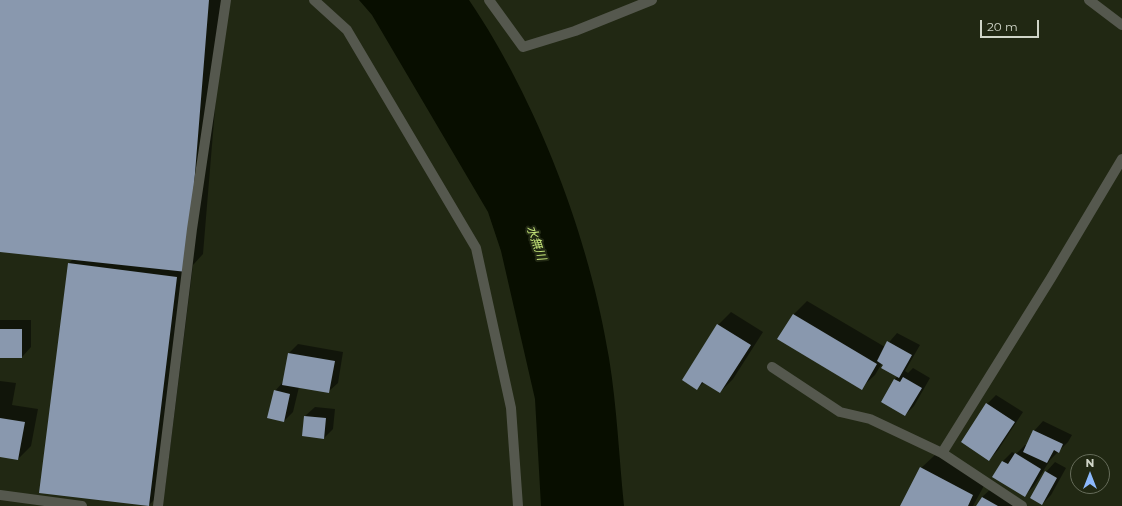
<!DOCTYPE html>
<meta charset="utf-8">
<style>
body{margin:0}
#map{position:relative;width:1122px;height:506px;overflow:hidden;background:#212813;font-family:Montserrat,sans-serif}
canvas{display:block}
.north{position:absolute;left:1070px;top:454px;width:40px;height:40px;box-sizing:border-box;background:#212813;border:1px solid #676d5b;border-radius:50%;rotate:0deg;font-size:11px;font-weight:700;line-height:16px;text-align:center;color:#d0d5c8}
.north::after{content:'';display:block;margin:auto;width:14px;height:18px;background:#8cb9fc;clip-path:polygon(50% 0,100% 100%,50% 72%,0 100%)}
.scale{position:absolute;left:980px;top:20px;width:59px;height:18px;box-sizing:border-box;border:2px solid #d0d5c8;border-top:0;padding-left:5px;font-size:12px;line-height:14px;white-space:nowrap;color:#d0d5c8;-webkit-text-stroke:3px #212813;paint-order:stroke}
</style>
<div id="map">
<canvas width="1122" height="506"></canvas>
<div class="north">N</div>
<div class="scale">20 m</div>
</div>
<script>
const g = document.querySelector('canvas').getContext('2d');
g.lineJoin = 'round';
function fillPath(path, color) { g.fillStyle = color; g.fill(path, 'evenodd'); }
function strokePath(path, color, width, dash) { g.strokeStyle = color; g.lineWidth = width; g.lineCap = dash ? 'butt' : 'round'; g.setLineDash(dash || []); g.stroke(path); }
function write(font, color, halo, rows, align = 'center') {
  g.font = font + ' Montserrat,"Noto Sans JP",sans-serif'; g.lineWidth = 4; g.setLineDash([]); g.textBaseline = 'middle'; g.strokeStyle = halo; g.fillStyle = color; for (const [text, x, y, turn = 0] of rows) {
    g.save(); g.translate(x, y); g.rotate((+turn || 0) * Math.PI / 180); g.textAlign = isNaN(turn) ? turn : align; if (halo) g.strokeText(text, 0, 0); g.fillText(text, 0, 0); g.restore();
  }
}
const water = new Path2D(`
 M359,0h110c68,100 121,239 140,358 8,49 10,99 15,148h-83l-6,-107 -34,-148 -13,-39 -116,-197z`);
const shadow = new Path2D(`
 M0,0h224l-21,254 -10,11 -28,224 -17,17 -79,-243 4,-4 -73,-8z
 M807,301l78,46 12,-14 23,12 -15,26 3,2 5,-5 17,10 -16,28 -9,9 -10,-36 3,-3 -13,-12 -3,-1 -7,12 -14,13 -82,-49 15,-25z
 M731,312l32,20 -30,47 -13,13 -16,-10 -7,7 21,-64z
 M0,320h31v27l-9,10h-22z
 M298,344l45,8 -5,31 -10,9 -29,-5 -6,25 -9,9 -9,-30 8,-9 6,-29z
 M0,381l16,2 -4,22 26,4 -7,37 -13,13 -18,-3z
 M996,395l27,17 -25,38 -9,10 -2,-56z
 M315,407l20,2 -2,20 -9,9 -19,-22z
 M1043,421l29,14 -4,7 -18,18 -16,26 -9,9 -31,-18 9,-16 9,-9 4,2 9,-9 2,1 7,-15z
 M935,455l51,27 -13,24h-72l20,-38z
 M1055,462l11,6 -15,27 -9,9 4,-32z
 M992,488l23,13 -3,5h-35l5,-9z`);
const building = new Path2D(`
 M0,0h209l-22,272 -187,-20z
 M68,263l109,14 -28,229 -110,-13z
 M793,314l84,50 -15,26 -85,-51z
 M717,324l34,21 -31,48 -18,-11 -5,8 -15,-10z
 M0,329h22v29h-22z
 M887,341l25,14 -13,23 -18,-10 2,-3 -6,-4z
 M288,353l47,8 -6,32 -47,-8z
 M903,377l19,11 -17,28 -24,-14 13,-23 6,3z
 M274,390l16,4 -6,28 -17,-4z
 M986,403l29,19 -26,39 -28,-19z
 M304,416l22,2 -2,21 -22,-3z
 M0,418l25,4 -7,38 -18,-3z
 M1033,430l30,14 -4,9 -5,-3 -7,13 -24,-11z
 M1015,453l26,16 -16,28 -33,-20 10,-16 6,3z
 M920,467l53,28 -5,11h-68z
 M1045,471l12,7 -15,27 -12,-7z
 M982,497l16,9h-22z`);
const minor = new Path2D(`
 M314,0l33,30 129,218 35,160 7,98
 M489,0l34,47 52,-16 77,-31
 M1089,0l33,25
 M772,367l68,45 30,7 72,34 80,53
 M942,453l109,-175 71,-119
 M0,495l82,11
 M158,506l34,-277 34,-229`);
const waterNames = [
 ["水無川",536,243,71]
];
fillPath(water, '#080e00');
fillPath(shadow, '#0007');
fillPath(building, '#8998ae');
strokePath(minor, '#55584e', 10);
write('italic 12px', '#c3e378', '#212813', waterNames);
</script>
